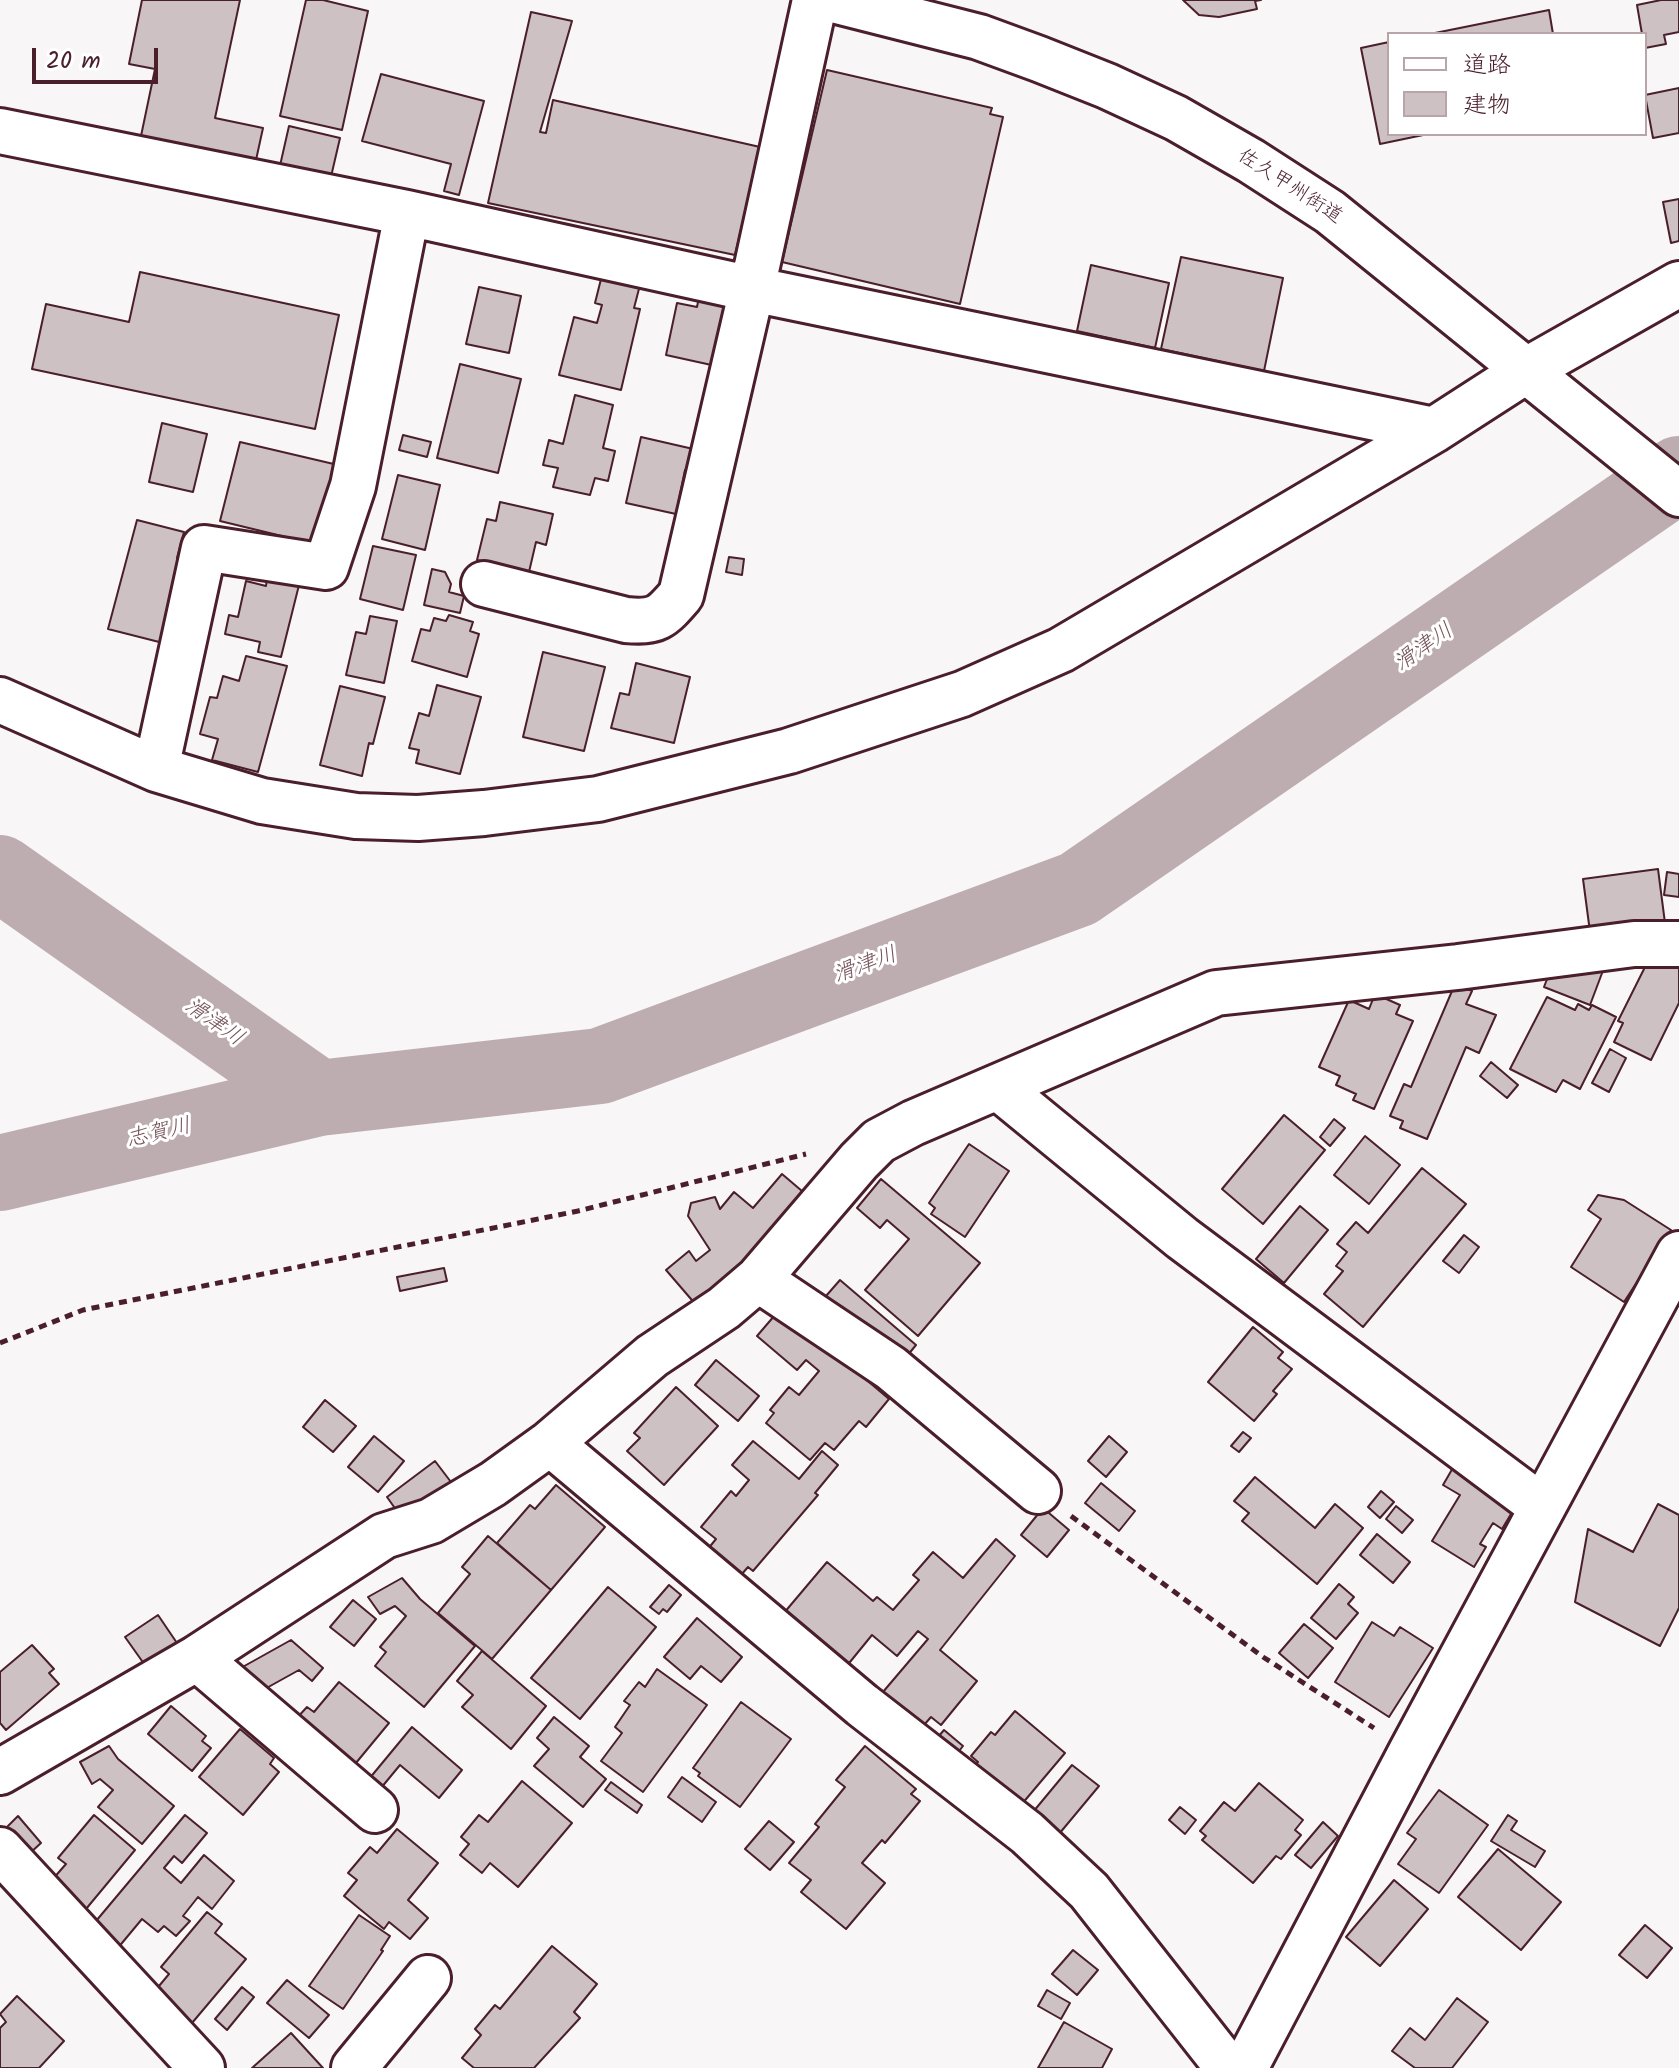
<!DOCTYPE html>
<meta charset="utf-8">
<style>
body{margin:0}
#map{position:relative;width:1679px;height:2068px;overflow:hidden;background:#f8f6f7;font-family:Kalam,"Klee One",sans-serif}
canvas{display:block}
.legend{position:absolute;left:1387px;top:32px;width:260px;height:104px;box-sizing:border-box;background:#fff;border:2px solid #b7a5aa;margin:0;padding:10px 14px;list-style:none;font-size:24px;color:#4a1f2b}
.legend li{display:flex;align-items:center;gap:16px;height:40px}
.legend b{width:40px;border:2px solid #b7a5aa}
.scale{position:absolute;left:32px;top:48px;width:126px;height:36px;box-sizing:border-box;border:4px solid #4a1f2b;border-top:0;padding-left:10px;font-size:24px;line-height:28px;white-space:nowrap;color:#4a1f2b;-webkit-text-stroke:6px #fff;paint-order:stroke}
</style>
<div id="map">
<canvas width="1679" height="2068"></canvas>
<ul class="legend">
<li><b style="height:10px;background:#fff"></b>道路</li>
<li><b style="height:22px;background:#cdc1c4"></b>建物</li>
</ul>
<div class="scale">20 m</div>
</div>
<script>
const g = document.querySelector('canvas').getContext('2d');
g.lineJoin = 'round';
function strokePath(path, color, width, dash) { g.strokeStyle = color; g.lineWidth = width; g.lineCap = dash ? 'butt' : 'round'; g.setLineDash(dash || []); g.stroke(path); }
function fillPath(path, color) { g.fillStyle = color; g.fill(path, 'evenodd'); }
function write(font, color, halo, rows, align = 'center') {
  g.font = font + ' Kalam,"Klee One",sans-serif'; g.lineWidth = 6; g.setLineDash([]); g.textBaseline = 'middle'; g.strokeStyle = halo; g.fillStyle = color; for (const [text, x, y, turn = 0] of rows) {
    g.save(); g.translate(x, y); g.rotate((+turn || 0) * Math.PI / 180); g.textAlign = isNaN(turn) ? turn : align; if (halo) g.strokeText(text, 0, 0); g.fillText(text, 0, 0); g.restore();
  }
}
const river = new Path2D(`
 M0,873l319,225
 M0,1173l319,-75 281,-32 478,-177 601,-415`);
const building = new Path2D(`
 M142,0h98l-25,118 48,10 -7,32 -115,-24 14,-67 -26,-5z
 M306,0h17l45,11 -26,119 -62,-14z
 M1183,0h78l-6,1 2,8 -38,8 -20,-2z
 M1661,0h18v32l-15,3 2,9 -21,4v-14h-3l-5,-29z
 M1549,10l4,24h-123z
 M531,12l41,9 -32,111 6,1 7,-33 207,47 -25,108 -247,-52z
 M1389,42v92h39l-48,10 -19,-96z
 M827,70l165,38 -2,6 13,3 -43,187 -178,-42z
 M381,74l103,27 -25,94 -15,-4 7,-27 -89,-23z
 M1679,88v45l-26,5 -8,-43z
 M289,126l51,12 -10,43 -51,-11z
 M1679,199v42l-8,2 -8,-41z
 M1181,257l102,21 -19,93 -103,-22z
 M1091,265l78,18 -14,65 -78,-17z
 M140,272l199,43 -24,114 -283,-60 14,-65 83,18z
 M602,275l38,10 -6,23 6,1 -19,81 -62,-15 15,-58 23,6 5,-18 -7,-2z
 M479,287l42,9 -12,57 -43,-9z
 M700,292l31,7 -15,67 -50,-11 11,-52 20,4z
 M460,364l61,15 -23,94 -61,-15z
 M575,395l38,10 -10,43 12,3 -7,30 -13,-3 -5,17 -37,-8 5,-19 -15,-3 6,-25 14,4z
 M162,423l45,11 -14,58 -44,-10z
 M403,435l28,7 -4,15 -28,-7z
 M641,437l61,14 -5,22 -12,-3 -9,44 -50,-11z
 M240,442l98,23 -19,80 -99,-24z
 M398,475l42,10 -15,65 -43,-11z
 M500,502l53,12 -7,31 -10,-3 -7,30 -52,-12 10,-41 9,2z
 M137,520l47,12 -7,26 5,1 -15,85 -59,-15z
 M373,546l43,9 -13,55 -43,-11z
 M729,557l15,2 -2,16 -16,-3z
 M432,569l13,3 6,12 -2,8 15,4 -4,17 -36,-8z
 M267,578l32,7 -18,72 -23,-5 2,-10 -35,-8 4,-19 9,2 8,-36 20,5z
 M449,615l24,7 -3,9 9,3 -12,43 -55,-16 9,-32 9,2 4,-13 12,3z
 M370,616l27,5 -13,62 -38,-8 10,-43 10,2z
 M543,652l62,15 -21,84 -61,-14z
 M246,656l41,10 -29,106 -46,-12 6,-21 -18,-5 10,-37 7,1 6,-22 16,5z
 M636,663l54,14 -16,66 -63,-15 9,-35 9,2z
 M437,685l44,12 -21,77 -44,-11 3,-13 -10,-2 10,-35 10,3z
 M340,686l45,11 -12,47 -4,-1 -7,33 -42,-11z
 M1658,869l7,54 -75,9 -7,-53z
 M1667,872l12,2v23l-15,-2z
 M1650,957l29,1v45l-28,57 -37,-18 9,-19 -5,-2z
 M1607,960l-17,45 -46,-18 8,-21z
 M1455,984l17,7 -6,13 30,11 -17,38 -13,-6 -39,92 -27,-11 3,-7 -13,-5 14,-32 7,3z
 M1375,994l25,11 -4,9 17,7 -39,88 -21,-9 3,-6 -20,-9 4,-9 -21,-9 30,-67 20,9z
 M1547,997l28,13 3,-6 11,6 3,-5 24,12 -36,72 -17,-9 -7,12 -46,-23z
 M1610,1049l16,9 -17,34 -17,-9z
 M1491,1062l27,23 -11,13 -27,-22z
 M1284,1115l41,35 -62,74 -41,-35z
 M1334,1119l11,9 -15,18 -10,-9z
 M1365,1136l35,29 -31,39 -35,-29z
 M969,1144l40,27 -44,66 -34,-23 4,-6 -6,-5z
 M1422,1168l44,36 -103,123 -39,-33 19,-23 -7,-5 11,-14 -10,-8 19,-22 12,11z
 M782,1174l27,23 -71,85 -41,24 -31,-36 23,-19 7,10 14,-11 -22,-34 3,-13 24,-6 5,12 14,-17 19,16z
 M881,1179l99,84 -62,73 -53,-46 44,-51 -22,-19 -7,8 -23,-20z
 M1598,1195l26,5 47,30 -47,72 -53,-35 30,-48 -13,-9z
 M1300,1206l28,24 -44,53 -28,-24z
 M1464,1235l15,12 -20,26 -16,-12z
 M444,1268l3,13 -47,10 -3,-14z
 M840,1280l76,65 -13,16 -77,-65z
 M781,1308l80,57 -5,6 33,28 -23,28 -7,-6 -25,29 -9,-7 -15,17 -44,-37 8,-10 -4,-3 19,-23 10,8 20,-24 -13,-11 -9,10 -40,-34z
 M1253,1327l30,25 -5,6 14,11 -19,22 4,3 -23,27 -46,-39z
 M716,1360l43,36 -21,25 -43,-36z
 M676,1387l42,39 -54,59 -37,-34 13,-13 -6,-5z
 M325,1400l31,26 -23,26 -30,-25z
 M1243,1432l8,6 -12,14 -8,-6z
 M374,1436l30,25 -26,31 -30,-25z
 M1109,1436l18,16 -21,25 -18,-16z
 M753,1441l46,38 23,-28 16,14 -23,28 3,2 -65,76 -5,-4 -13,15 -32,-27 13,-16 -15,-12 30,-36 5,5 13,-16 -17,-15z
 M435,1461l19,25 -55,28 -12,-17z
 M1454,1466l63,38 -15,25 -9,-6 -13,21 6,3 -12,20 -42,-26 28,-46 -17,-10z
 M1255,1477l60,51 20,-24 28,24 -46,56 -75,-63 7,-8 -15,-12z
 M1101,1483l34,28 -16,20 -34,-28z
 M556,1485l49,42 -54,63 -54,-47 33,-38 5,4z
 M1381,1491l13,11 -14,16 -12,-11z
 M1658,1504l21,11v93l-19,38 -85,-44 13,-73 45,23z
 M1396,1506l17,14 -11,13 -16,-14z
 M1043,1508l26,22 -22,27 -26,-22z
 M1377,1534l33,28 -17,21 -33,-28z
 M488,1536l63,54 -59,69 -54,-46 32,-39 -8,-7z
 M996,1539l19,17 -75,94 37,31 -36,44 -10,-8 -14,16 -40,-34 51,-60 -10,-8 -21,25 -25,-21 -31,38 -63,-53 49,-58 46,39 4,-4 16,13 26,-30 -6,-5 20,-23 30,26z
 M402,1578l18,21 55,47 -51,61 -49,-41 11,-14 -6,-5 26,-31 -11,-10 -15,8 -12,-17z
 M1339,1584l15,13 -6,7 10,9 -22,26 -25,-21z
 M669,1585l12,10 -14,17 -4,-3 -4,5 -9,-7z
 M608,1587l48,40 -76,92 -49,-41z
 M353,1600l23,19 -22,27 -24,-19z
 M158,1615l21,31 -32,22 -22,-31z
 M697,1618l45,39 -21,25 -20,-16 -11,13 -26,-22z
 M1372,1622l22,14 6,-9 33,21 -44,69 -54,-35z
 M1304,1624l29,24 -25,30 -29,-25z
 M291,1640l32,28 -11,13 -13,-11 -45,25 -15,-26z
 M32,1645l22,24 -5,4 10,11 -53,46 -6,-7v-51z
 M482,1651l64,55 -35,43 -49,-42 11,-12 -16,-14z
 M657,1669l50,36 -64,87 -42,-31 21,-28 -7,-6 15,-22 -6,-4 15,-19 6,5z
 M339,1682l50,41 -43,52 -51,-55 12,-13 7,5z
 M741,1702l50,37 -51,68 -42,-31 2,-3 -7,-5z
 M171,1706l35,30 -4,5 9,7 -19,23 -44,-37z
 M1015,1711l50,42 -49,58 -47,-39 9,-10 -7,-6 20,-24 4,3z
 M554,1717l35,29 -9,11 26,22 -23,28 -49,-41 15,-17 -12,-11z
 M412,1727l50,43 -23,28 -39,-33 -19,23 -12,-9z
 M240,1729l34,29 -4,6 9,8 -36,43 -44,-38z
 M944,1730l19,16 -11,14 -20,-16z
 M109,1746l9,13 56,47 -32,38 -44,-37 15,-17 -13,-11 -8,5 -12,-22z
 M865,1746l51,43 -5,5 9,7 -35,42 -3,-3 -20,23 23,20 -39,46 -45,-37 10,-12 -22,-17 30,-36 -4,-3 30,-37 -9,-7z
 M1072,1765l27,21 -45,54 -26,-22z
 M682,1777l34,25 -14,20 -34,-25z
 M522,1781l50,42 -54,64 -28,-24 -8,10 -22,-18 9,-11 -8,-7 18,-22 9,7z
 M611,1782l31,23 -5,8 -32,-23z
 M1259,1783l44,37 -8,10 6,5 -20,24 -5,-3 -23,27 -51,-43 4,-4 -6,-5 24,-29 11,9z
 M1439,1790l49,35 -49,68 -41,-29 18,-25 -9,-6z
 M1180,1807l16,13 -11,14 -16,-14z
 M94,1815l41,35 -49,59 -34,-29 14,-16 -8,-6z
 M185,1815l22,18 -25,30 -8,-7 -10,12 17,15 23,-28 30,26 -22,28 -14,-12 -15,19 7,5 -14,15 -12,-10 -6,6 -16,-13 -25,30 -26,-22z
 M1508,1815l9,6 -6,9 34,21 -10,16 -44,-26z
 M18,1816l23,27 -12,11 -23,-26z
 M769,1821l25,21 -24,28 -25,-21z
 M1323,1822l15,14 -27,32 -16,-13z
 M397,1829l41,34 -30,37 20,18 -18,21 -21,-17 -5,7 -40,-33 13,-16 -9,-7 22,-26 7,6z
 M1498,1849l63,53 -40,48 -63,-53z
 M1394,1880l34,29 -48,57 -34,-29z
 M207,1912l15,12 -7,9 31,26 -54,64 -38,-31 15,-18 -8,-7z
 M359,1915l31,21 -9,14 2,1 -40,58 -34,-23z
 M1645,1925l27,23 -25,30 -28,-23z
 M552,1946l45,38 -23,28 6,6 -46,50h-60l-12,-10 19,-23 -6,-6 20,-24 5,4z
 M1073,1950l25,20 -21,25 -25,-21z
 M287,1980l42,35 -20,23 -42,-35z
 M242,1987l12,10 -27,33 -12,-11z
 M1047,1990l23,13 -9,16 -23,-13z
 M17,1996l47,45 -25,27h-39v-40l6,-6 -6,-8z
 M1457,1998l31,24 -36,46h-37l-23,-17 18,-23 15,12z
 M1064,2022l48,27 -10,19h-64z
 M291,2033l32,35h-71z`);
const path = new Path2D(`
 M0,1343l83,-33 495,-99 228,-57
 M1071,1516l192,141 111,71`);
const minor = new Path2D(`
 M815,0l-63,289 682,141
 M0,131l407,82 345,76 -71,306c-19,22 -24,28 -55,25l-142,-36
 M0,700l156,69 106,32 94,15 62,2 66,-5 114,-14 191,-48 173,-57 99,-44 373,-220 93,-60 152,-86
 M156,769l48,-221 122,19 27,-81 54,-273
 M999,1088l183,150 360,269
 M758,1279l133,89 147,123
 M550,1443l312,262 165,128 62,58 139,177
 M197,1658l178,152
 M0,1772l197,-114 187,-122 47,-15 62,-37 57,-41 102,-87 72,-48 34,-29 101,-118 20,-20 34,-18 303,-130 242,-26 176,-23h45
 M0,1850l202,218
 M354,2068l74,-90
 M1245,2068l166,-316 268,-498`);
const major = new Path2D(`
 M833,0l146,37 60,22 68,27 69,32 75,43 79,51 349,282`);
const streetNames = [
 ["佐久甲州街道",1289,188,33]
];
const waterNames = [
 ["滑津川",1425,649,-35],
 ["滑津川",866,967,-20],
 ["滑津川",213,1024,35],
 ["志賀川",159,1135,-13]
];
strokePath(river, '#bdadb0', 76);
fillPath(building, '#cdc1c4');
strokePath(building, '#4a1f2b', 2);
strokePath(minor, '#4a1f2b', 50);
strokePath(major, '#4a1f2b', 50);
strokePath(path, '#4a1f2b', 5, [8, 6]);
strokePath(minor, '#fff', 44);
strokePath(major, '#fff', 44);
write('20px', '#4a1f2b', '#fff', streetNames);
write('italic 22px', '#72515a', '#fff', waterNames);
</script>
